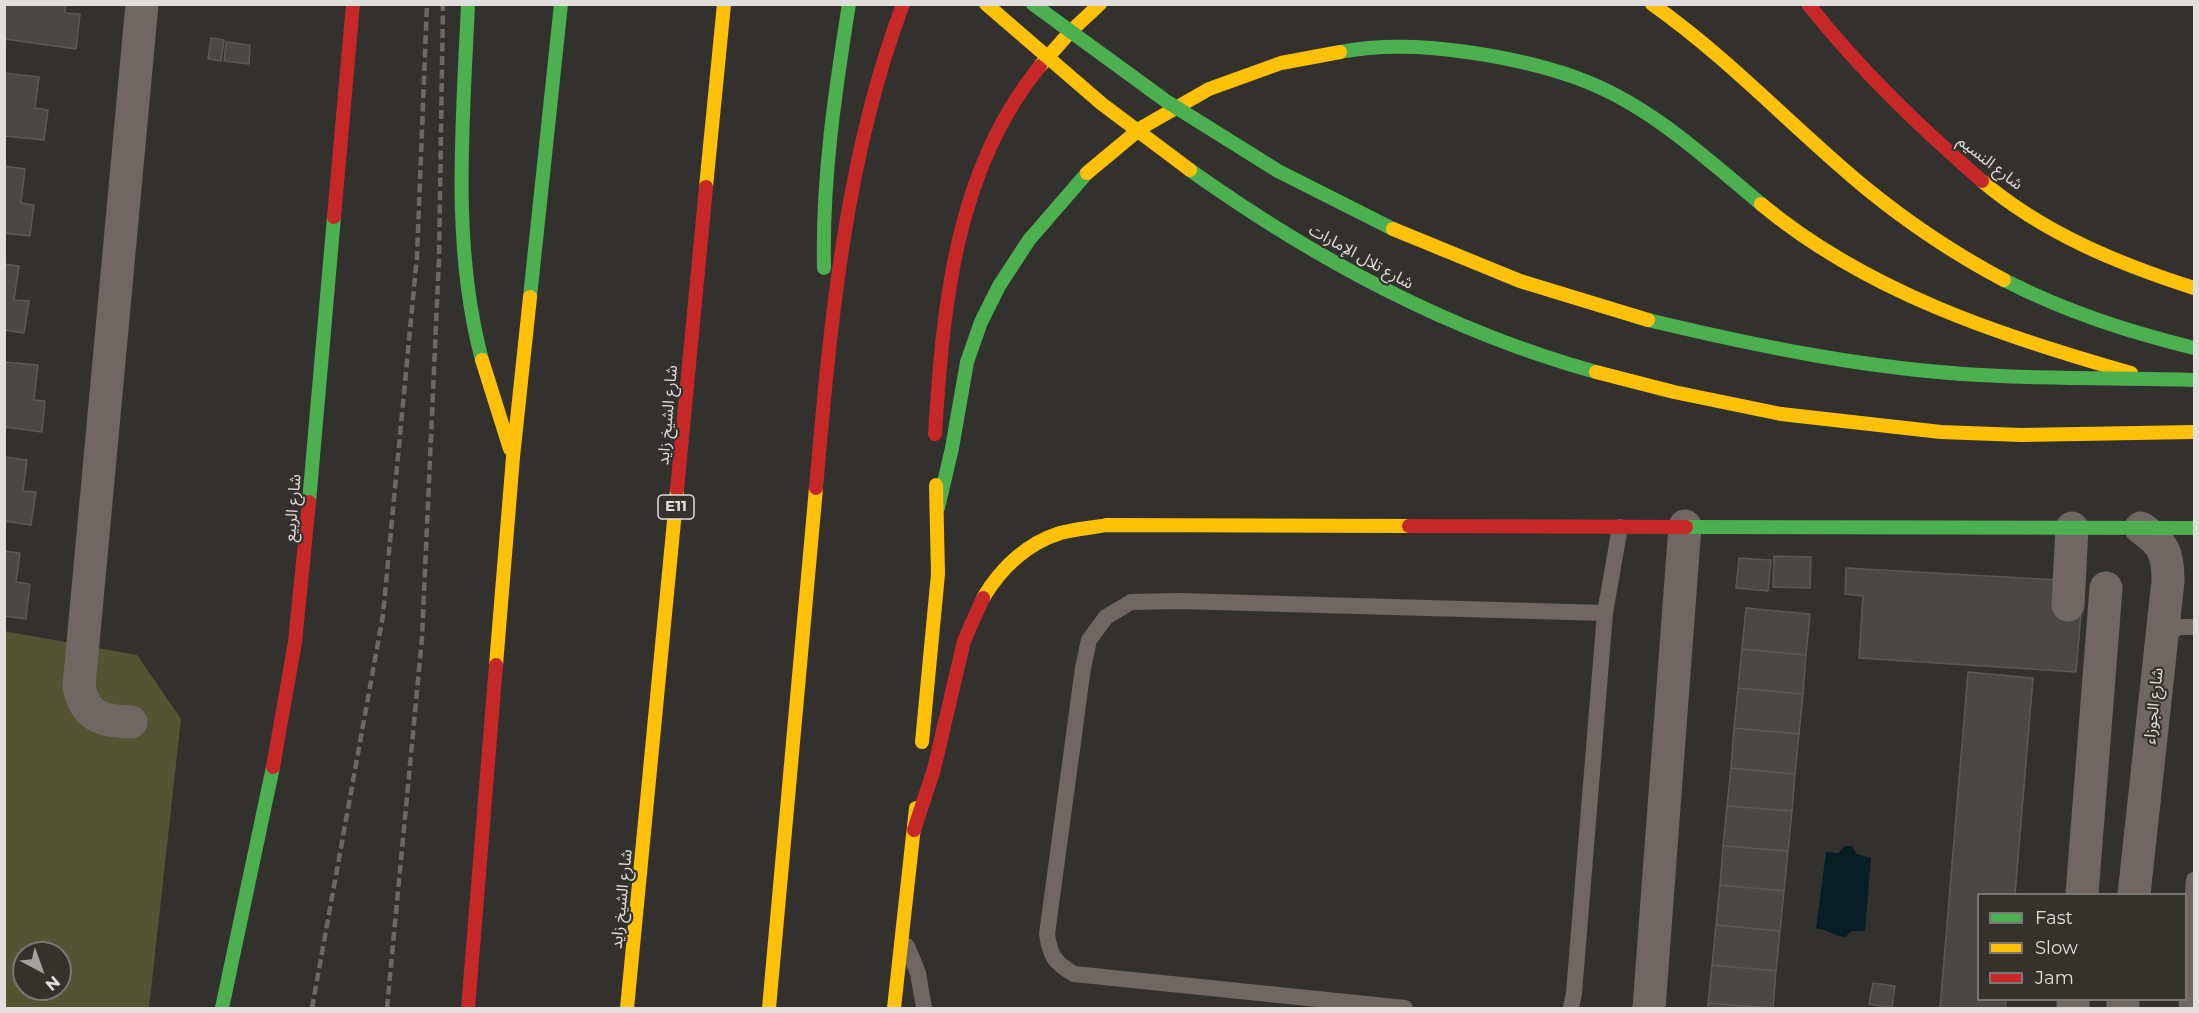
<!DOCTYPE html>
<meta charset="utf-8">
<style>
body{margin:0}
#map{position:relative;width:2199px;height:1013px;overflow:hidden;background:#33312e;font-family:Montserrat,sans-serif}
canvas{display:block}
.frame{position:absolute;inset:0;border:6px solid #e0dfdc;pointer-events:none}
.legend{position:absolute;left:1977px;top:893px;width:210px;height:108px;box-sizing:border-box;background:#34322d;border:2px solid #797773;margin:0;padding:8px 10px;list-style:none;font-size:18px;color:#e0dfdc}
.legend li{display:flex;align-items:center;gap:12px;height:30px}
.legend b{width:30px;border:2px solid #797773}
.north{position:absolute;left:12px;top:941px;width:60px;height:60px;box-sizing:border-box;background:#34322d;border:2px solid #797773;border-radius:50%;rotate:139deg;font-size:16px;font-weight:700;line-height:24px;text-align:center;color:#e0dfdc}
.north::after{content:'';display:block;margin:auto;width:21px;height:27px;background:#a3a29f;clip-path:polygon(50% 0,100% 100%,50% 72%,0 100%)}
</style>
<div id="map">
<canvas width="2199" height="1013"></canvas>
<div class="frame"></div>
<ul class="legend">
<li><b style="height:8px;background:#4caf50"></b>Fast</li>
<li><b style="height:8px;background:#ffc107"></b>Slow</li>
<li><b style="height:8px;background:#c62828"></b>Jam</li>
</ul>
<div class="north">N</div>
</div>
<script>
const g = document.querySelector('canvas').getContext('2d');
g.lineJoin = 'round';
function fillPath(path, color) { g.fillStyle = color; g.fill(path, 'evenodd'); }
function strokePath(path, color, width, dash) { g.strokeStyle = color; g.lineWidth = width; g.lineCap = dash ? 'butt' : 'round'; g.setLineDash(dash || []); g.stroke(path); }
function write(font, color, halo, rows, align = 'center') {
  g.font = font + ' Montserrat,"Noto Sans Arabic",sans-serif'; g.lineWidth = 4.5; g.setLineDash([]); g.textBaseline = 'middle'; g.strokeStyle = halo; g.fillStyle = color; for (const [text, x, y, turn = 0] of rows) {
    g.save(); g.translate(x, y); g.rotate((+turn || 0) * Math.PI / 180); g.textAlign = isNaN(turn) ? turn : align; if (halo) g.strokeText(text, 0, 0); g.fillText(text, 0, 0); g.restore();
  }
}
const green = new Path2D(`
 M4,631l133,24 44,64 -32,289h-144zM24,953h36v36h-36z`);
const water = new Path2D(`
 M1845,846h7l5,8 14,4 -6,73h-13l-7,6c-11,-1 -16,-7 -29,-9l10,-76 12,1z`);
const building = new Path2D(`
 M4,4h62l-1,9 15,1 -4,35 -72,-10z
 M211,38l13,2 -3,21 -13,-2z
 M226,42l24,3 -1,19 -25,-3z
 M4,73l35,4 -4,31 13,2 -4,30 -40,-4z
 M4,166l21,3 -4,34 13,2 -4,31 -26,-3z
 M4,264l15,2 -5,34 15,1 -5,32 -20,-3z
 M4,362l34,3 -4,35 11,1 -3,31 -38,-5z
 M4,457l23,3 -4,31 13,1 -5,33 -27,-4z
 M4,551l16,2 -4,29 14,2 -4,35 -22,-3z
 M1774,556l37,1 -1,31 -37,-1z
 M1739,558l32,2 -3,31 -32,-3z
 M1846,568l213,12 22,34 -5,58 -217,-14 4,-62 -18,-2z
 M1746,608l64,6 -4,41 -64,-6z
 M1742,649l64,6 -3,39 -65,-6z
 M1968,672l65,6 -18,216h-37v106h28l-1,8h-65z
 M1738,688l65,6 -4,40 -65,-6z
 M1734,728l65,6 -4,40 -64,-6z
 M1731,768l64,6 -3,37 -65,-5z
 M1727,806l65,5 -4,40 -65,-5z
 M1723,846l65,5 -4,40 -64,-6z
 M1720,885l64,6 -4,40 -64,-6z
 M1716,925l64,6 -4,40 -64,-6z
 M1712,965l64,6 -3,37 -65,-5z
 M1873,983l22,3 -3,22 -23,-4z
 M1708,1003l55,5h-55z`);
const lane = new Path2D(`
 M2163,639l15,-12h16
 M907,946l11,27 6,35
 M1405,1008l-331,-34c-19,-11 -24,-18 -27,-40l36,-266 6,-28 17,-23 25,-15 48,-1 426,12
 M1571,1008l3,-15 31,-380 15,-86
 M2187,1008l-1,-21 8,-107`);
const street = new Path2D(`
 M2068,605l4,-77
 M131,722c-28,-1 -46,-4 -52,-36l63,-682
 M2082,894l24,-306
 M2134,894l34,-313c0,-28 -4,-37 -27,-53
 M1649,1008l36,-482
 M2073,1008v-8
 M2123,1008v-8`);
const fast = new Path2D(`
 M468,4c-5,118 -17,240 14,356
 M1340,52c41,-8 86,-6 127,0 42,6 84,15 123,31 65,27 118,77 171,121
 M824,268c-2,-89 11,-176 25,-264
 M2004,280c63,32 122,51 190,68
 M530,297l31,-293
 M309,502l25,-285
 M938,508l14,-60 15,-86 14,-40 18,-36 30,-46 58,-67
 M1686,527l508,1
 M222,1008l51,-241`);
const slow = new Path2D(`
 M1652,4c78,55 142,125 215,185 43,35 88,65 137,91
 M1040,66l30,-34 30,-28
 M1087,173l54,-45 68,-39 72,-26 59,-11
 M1982,181c61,52 137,83 212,107
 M706,187l18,-183
 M1761,204c106,88 240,132 370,169
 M482,360l28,89
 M1781,414l160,18 80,3 173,-3
 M983,598c18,-30 43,-54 77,-65 15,-4 31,-5 46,-8l303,1
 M496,665l17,-208 17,-160
 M922,742l16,-168 -2,-89
 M627,1008l50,-518
 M769,1008l47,-520
 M894,1008l22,-200`);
const jam = new Path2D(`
 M1808,4c52,66 111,122 174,177
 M334,217l19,-213
 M935,434c8,-128 20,-264 105,-368
 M816,488c14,-162 29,-330 87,-484
 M677,490l29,-303
 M1409,526l277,1
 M273,767l22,-125 14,-140
 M914,830l20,-61 30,-128 19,-43
 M468,1008l28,-343`);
const rail = new Path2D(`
 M312,1008l71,-393 34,-359 10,-252
 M387,1008l35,-370 17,-380 4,-254`);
const fastBridge = new Path2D(`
 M1033,4l133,97 112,70 115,58
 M1190,170c125,89 258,161 406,202
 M1648,320c109,26 220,49 332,55 71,4 143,3 214,5`);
const slowBridge = new Path2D(`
 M986,4l116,100 88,66
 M1393,229l127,52 128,39
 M1596,372l78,20 107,22`);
const shields = [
 [676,507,36]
];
const shieldNames = [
 ["E11",676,507]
];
const streetNames = [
 ["شارع النسيم",1990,163,38],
 ["شارع تلال الإمارات",1361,257,29],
 ["شارع الشيخ زايد",668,415,-85],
 ["شارع الربيع",293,508,-85],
 ["شارع الجوزاء",2154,706,-84],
 ["شارع الشيخ زايد",622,899,-84]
];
fillPath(green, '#525432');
fillPath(water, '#061e24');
fillPath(building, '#4a4846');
strokePath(building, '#5b5957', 1.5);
strokePath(lane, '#6f6764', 16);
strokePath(street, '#6f6764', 33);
strokePath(fast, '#4caf50', 14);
strokePath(slow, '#ffc107', 14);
strokePath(jam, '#c62828', 14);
strokePath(rail, '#6e6865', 4.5, [9, 4.5]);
strokePath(fastBridge, '#4caf50', 14);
strokePath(slowBridge, '#ffc107', 14);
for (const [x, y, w] of shields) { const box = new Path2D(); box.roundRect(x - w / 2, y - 12, w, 24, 4.5); g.fillStyle = '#34322d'; g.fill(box); strokePath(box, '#e0dfdc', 1.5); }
write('bold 15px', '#e0dfdc', null, shieldNames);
write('16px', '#e0dfdc', '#34322d', streetNames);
</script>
